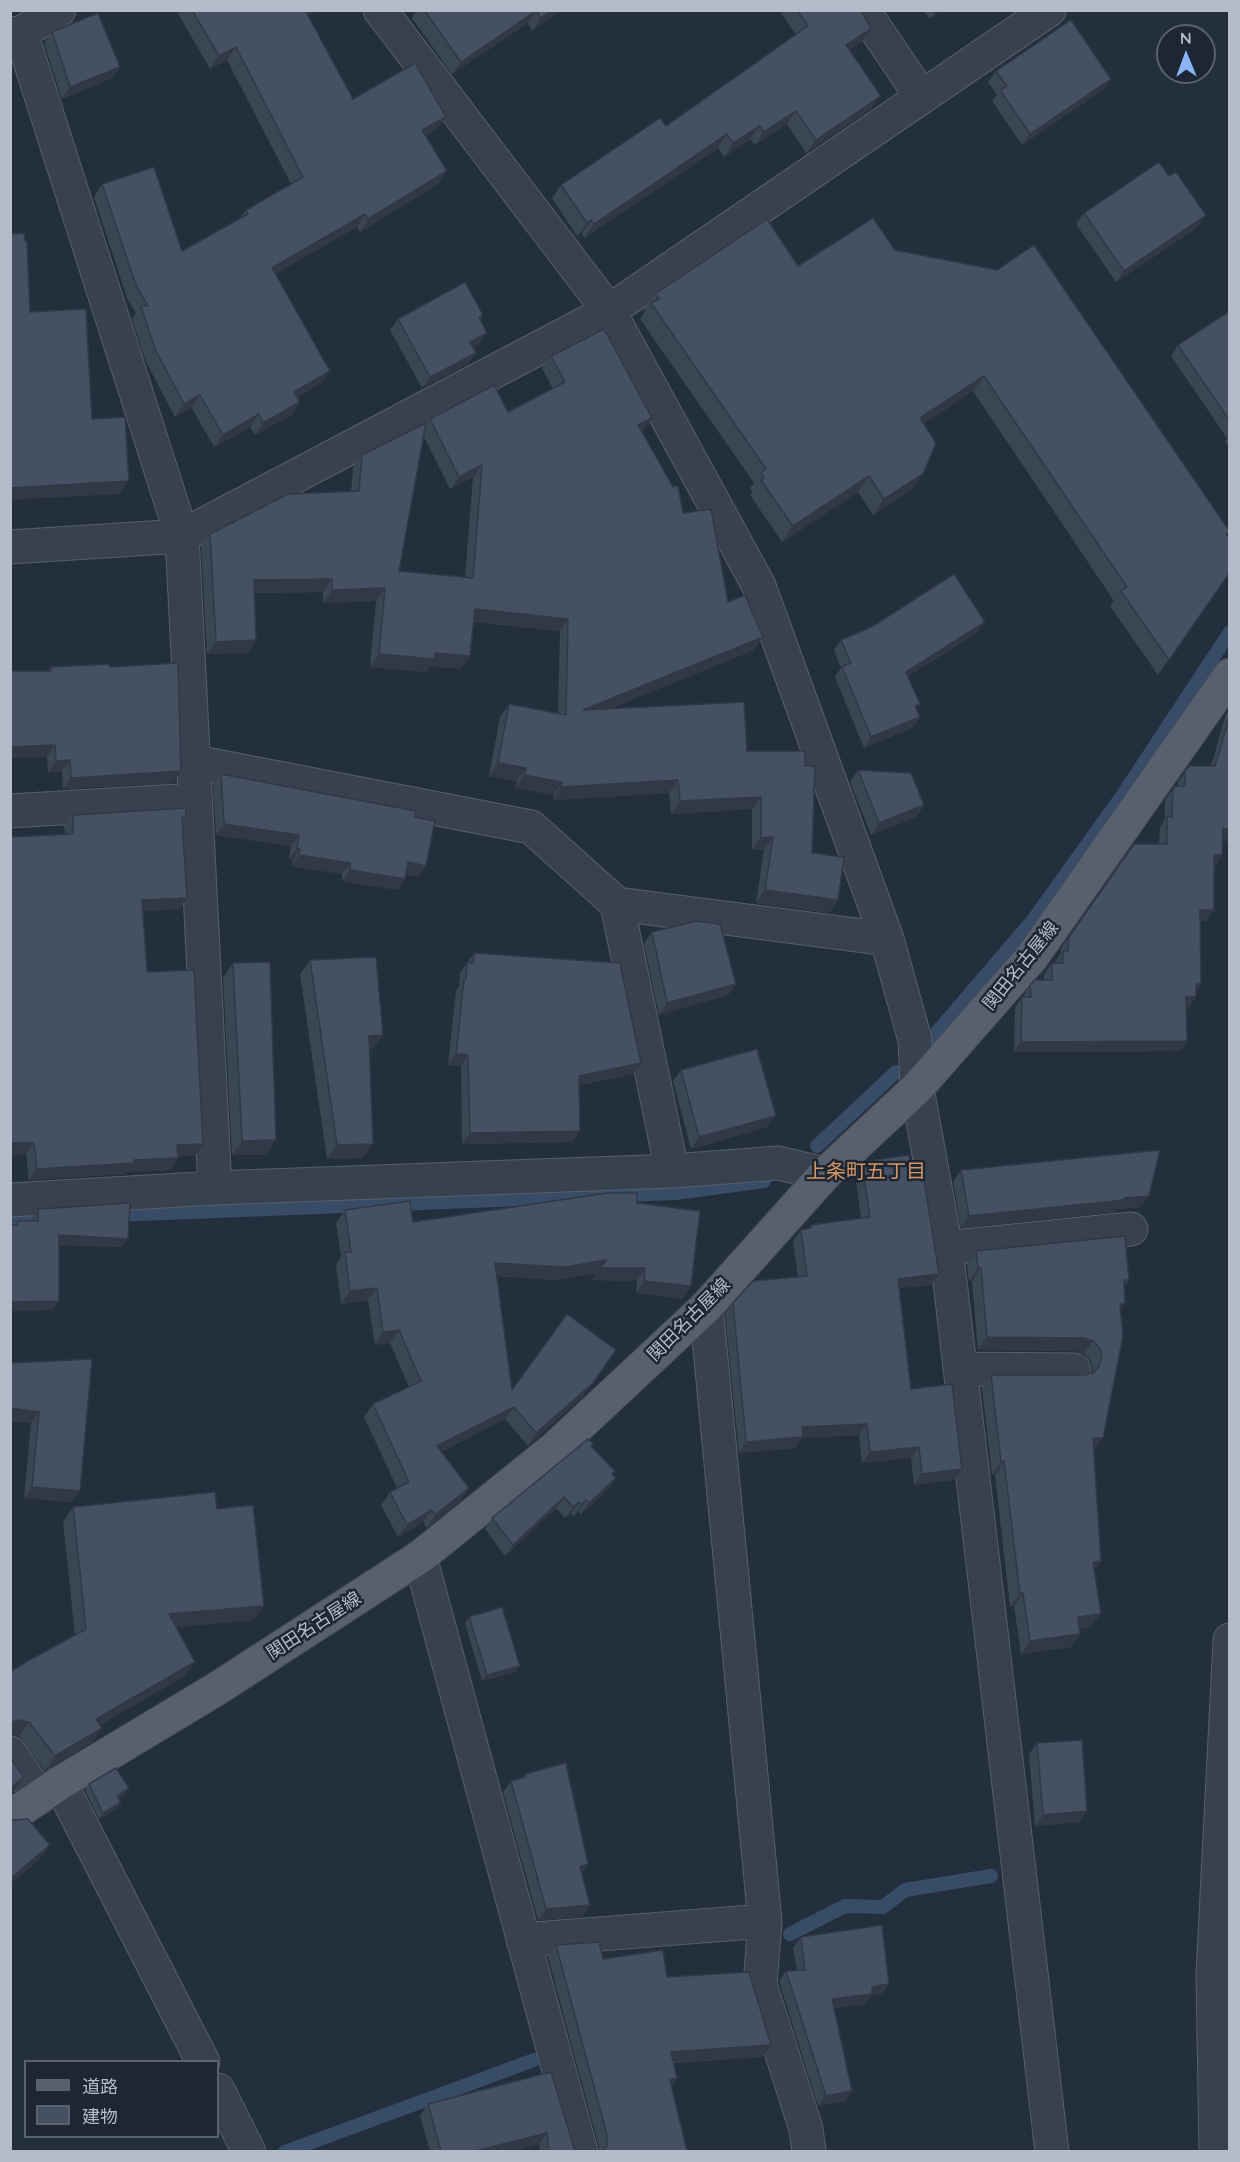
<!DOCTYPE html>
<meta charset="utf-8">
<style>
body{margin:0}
#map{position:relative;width:1240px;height:2162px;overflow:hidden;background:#242f3e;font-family:Quicksand,"Noto Sans JP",sans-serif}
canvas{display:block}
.frame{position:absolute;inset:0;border:12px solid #b4bcc9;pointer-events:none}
.legend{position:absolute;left:24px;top:2060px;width:195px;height:78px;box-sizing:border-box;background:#1d2633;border:2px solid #59626f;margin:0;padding:8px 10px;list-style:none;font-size:18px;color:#b4bcc9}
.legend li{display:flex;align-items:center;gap:12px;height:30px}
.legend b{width:30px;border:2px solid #59626f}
.north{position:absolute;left:1156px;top:24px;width:60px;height:60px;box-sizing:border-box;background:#1d2633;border:2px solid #59626f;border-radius:50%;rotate:359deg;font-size:16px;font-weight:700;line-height:24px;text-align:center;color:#b4bcc9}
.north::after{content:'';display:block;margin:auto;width:21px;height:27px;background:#8ab4f8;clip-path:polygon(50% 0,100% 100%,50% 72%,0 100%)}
</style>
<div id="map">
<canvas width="1240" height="2162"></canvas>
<div class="frame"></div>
<ul class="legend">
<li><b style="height:8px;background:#56606e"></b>道路</li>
<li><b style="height:16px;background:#455162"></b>建物</li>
</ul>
<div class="north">N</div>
</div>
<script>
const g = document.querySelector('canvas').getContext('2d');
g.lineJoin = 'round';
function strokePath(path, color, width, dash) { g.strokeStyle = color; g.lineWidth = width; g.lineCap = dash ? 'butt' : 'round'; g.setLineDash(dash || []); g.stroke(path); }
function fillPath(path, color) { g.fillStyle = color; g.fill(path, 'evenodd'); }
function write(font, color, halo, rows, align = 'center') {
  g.font = font + ' Quicksand,"Noto Sans JP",sans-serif'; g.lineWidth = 5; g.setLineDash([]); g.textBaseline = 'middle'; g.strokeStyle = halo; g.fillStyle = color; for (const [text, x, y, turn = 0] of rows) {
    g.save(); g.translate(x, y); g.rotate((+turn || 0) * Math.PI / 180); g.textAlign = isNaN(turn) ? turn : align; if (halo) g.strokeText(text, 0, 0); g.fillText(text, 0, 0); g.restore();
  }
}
const stream = new Path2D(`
 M933,1037l100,-117 89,-124 108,-164
 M817,1146l79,-74
 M114,1215l561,-22 89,-12
 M10,1221l40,-2
 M790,1934l55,-28 38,1 22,-17 86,-14
 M285,2152l249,-92`);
const minor = new Path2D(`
 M380,10l229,301 150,275 128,353 28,101 2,48 29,160 106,904
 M863,10l58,86
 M21,33l161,503 33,652
 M10,34l11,-1 38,-23
 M10,547l172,-11 427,-225 440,-301
 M195,762l336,65 86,77 55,267
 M10,811l186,-11
 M617,904l270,35
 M10,1200l205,-12 457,-17 106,-8 47,11
 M946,1248l185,-19
 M706,1307l59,614 -5,64 46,144 3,23
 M961,1369l113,1
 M420,1557l161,595
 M10,1753l30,44
 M60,1783l143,279
 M523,1940l242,-19
 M218,2090l31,62
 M1216,2152l-3,-177 17,-335`);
const major = new Path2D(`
 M10,1817l50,-34 158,-95 202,-131 135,-109 151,-141 119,-133 92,-86 115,-131 198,-282`);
const wall = new Path2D(`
 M176,10h142l-10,6 45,83 84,30 -12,7 22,35 -9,13 -78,48 -3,-5 -82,47 46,109 -24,14 3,5 -9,13 -36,20 -5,-8 -36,20 -22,-39 -17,9 -29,-55 -14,-43 4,-6 -9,-15 -33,-101 8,-13 80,67 59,-34 5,-7 45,-26 -64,-124 -17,9z
 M417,10h145l-30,21 -4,-8 -76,51 -40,-56z
 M779,10h82l10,19 -9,13 -13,8 22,59 -65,44 -19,-29 -32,21 -5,-6 -26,18 -6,-9 -134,90 -2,-5 -5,3 -25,-38 9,-13 105,-59 130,-91z
 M923,10h18l-11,9z
 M52,32l68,35 -8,11 -50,21 -18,-56z
 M996,71l115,8 -8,11 -81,55 -30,-44 5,-6 -9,-13z
 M1084,213l114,14 -82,55 -40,-58z
 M895,250l332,285 3,37 -72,103 -48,-69 4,-5 -141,-210 -50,33v50l-11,15 -39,26 -15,-23 -76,50 -32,-47 3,-3 -3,-4 4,-5 -114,-164 5,-8 -1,-1 11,-16 143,-28z
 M1230,311v137l-5,-6 2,-4 -56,-82 7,-11z
 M483,315l-3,5 -1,24 -6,4 -5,16 -46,24 -32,-58 8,-11z
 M551,356l92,74 -1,1 86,171 26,48 -145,59 138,42 58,15 7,87 26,47 -9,13 -73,-10 8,-53h-12v-41l-81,5 -2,-21 -116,7 1,-5 -39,-7 2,-7 -28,-5 11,-59 9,-13 49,9 2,-82 -87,-9 -3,34 -9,13 -31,-3 -4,6 -56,-5 6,-66 -53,2v-11l-68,1 -7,60 -41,1 -6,-107 9,-13 141,-43 2,-23 9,-13 64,-31 4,-5 78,-7 45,-23 -11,-21zM424,437l26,52 23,-12 -8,100 -66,-6z
 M977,633l-69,43 9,33 -5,19 -48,20 -29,-71 6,-9 -7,-18 7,-10z
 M50,667h60l71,104 -8,12 -110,6 -1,-18 -14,1 -1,-15 1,-86z
 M1230,708v134l-8,-2v15l-7,11 -1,44 -8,11h-6l-4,71 -7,16h-2v33l-7,10 -166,1 1,-45 7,-10h1l7,-12 14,-5v-6l8,-11h3v-1l6,-9v-5l73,-104h25l1,-17 5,-8v-19l10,-14h3v-4l11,-16h22l15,-52z
 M858,770l66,35 -8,12 -45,18 -21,-53z
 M221,774l194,43 11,49 -8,11 -12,-3 -8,16 -56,-9v-7l-51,-8 2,-6 -4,-1 2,-13 -75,-11 -3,-50z
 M73,815l109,9 -3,85 -36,2 4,61 56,172 -8,12h-17v2l-8,12 -42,2 -2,2 -97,6 -3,-26 -16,1v-318l55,-3 -1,-7z
 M652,932l84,52 -8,11 -69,20 -15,-71z
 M474,953l159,121 -54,11 -7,57 -110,2 -1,-78 -13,-1 8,-74 3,-4 1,-14z
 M310,960l63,89h-3l-7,109 -36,1 -27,-185z
 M233,963l33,192h-34l-9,-177z
 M681,1070l86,57 -76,22 -18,-68z
 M862,1162l50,13 27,99 -8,11 -32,3 12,101 51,80 -8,11 -40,5 -3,-27 -49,5 -3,-28 -57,3 -7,10 -56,5 -14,-140 8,-10 65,-26 -5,-36 8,-11 8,-1 2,-4 50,-7 -6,-45z
 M961,1170l179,37 -22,2 -2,3 -155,16 -8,-46z
 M637,1203l54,83 -9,13 -46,-6 1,-12 -45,-1 5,-7 -41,7 -59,-4 15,114 72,5 -56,51 -23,-27 -64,33 28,36 -9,13 -33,27 -4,-6 -25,15 -17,-32 9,-13 7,-4 -33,-71 9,-13 36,-17 -19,-44 -15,2 -7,-45 -27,4 -5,-39 5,-8 -5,-34 9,-13 68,12z
 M38,1209l84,38 -63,-2 -7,65 -42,1v-86h5l3,-4h14v-3z
 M976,1251l153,29 -5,6 -3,24 -27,141 7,110 -7,9 -3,57 -11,2v5l-9,13 -50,7 -7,-48 -4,1 -15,-132h-3l-10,-87 9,-13h93l8,-2 1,-3 -2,-9 -7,-7 -9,-3 -97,-1 -6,-69h-3l-2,-16z
 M92,1359l-20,143 -48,-4 7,-75 -21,-2v-58z
 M591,1447l24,24 -3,4 4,3 -8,11 -27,25 -3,-3 -4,5 -3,-3 -6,5 -9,-10 -51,48 -20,-27 7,-11z
 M73,1507l144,2 37,111 -78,7 9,49 -85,49 -8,17 -47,29 -26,-35 56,-101 -12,-113z
 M469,1617l51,49 -4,6 -34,9 -17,-58z
 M1037,1743l42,79 -44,4 -6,-72z
 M525,1774l63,90 -6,9 8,32 -8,12 -44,3 -35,-128 8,-11 11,-3z
 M89,1784l36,10 -7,4 3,4 -4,6 -18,11 -14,-29z
 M801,1937l88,47 -7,10 -11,2 -6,8 -31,4 18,83 -7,10 -27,5 -39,-125 7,-10 11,-1 -4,-22z
 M556,1945l111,32 96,80 -89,6 3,15 -5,9 15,64h-88v-4l-51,-190z
 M551,2072l24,79h-35l-1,-7 -28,7h-81l-10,-35 8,-12z`);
const shadedWall = new Path2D(`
 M305,10h13l-22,13z
 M552,10h10l-30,21 9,-13z
 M936,10h5l-11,9z
 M536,11l-8,12 -76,51 9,-12z
 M871,29l-9,13 -26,16 10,-13z
 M236,47l-9,13 -17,9 9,-13z
 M120,67l-8,11 -50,21 8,-12z
 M1111,79l-8,11 -81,55 8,-11z
 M881,96l-10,13 -65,44 10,-13z
 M796,111l-9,13 -32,21 9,-13z
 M446,117l-9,12 -24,13 9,-12z
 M760,126l-10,13 -26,18 9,-14z
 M727,134l-9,14 -134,90 10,-14z
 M447,171l-9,13 -78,48 8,-13z
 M365,214l-8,13 -94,54 9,-13z
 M1206,215l-8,12 -82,55 8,-11z
 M591,220l-9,13 -5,3 10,-13z
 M487,333l-8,11 -17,10 8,-12z
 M476,353l-8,11 -46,24 8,-11z
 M330,371l-9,12 -36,21 9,-12z
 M984,376l-11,15 -64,42 11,-15z
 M200,395l-8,13 -17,9 9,-13z
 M300,402l-9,13 -36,20 8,-12z
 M259,414l-9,13 -36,20 9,-12z
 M652,418l-9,12 -14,7 9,-12z
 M482,465l-9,12 -23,12 9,-12z
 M923,474l-11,15 -39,26 11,-16z
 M869,476l-11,16 -76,50 11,-16z
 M129,481l-9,13 -110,6v-12z
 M332,579l-9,13 -77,1 8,-13z
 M385,588l-9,13 -53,2 9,-13z
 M475,609l93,10 -8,12 -94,-10z
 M985,622l-8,11 -78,49 7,-10z
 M763,637l-9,13 -180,73 9,-13z
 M256,640l-8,13 -41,1 9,-12z
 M435,653l35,3 -9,13 -31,-3 -4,6 -56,-5 9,-13z
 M920,717l-8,11 -48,20 7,-11z
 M55,745l-8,12 -37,1v-11z
 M70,760l-8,11 -14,1 8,-11z
 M498,763l28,5 -9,13 -28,-5z
 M181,771l-8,12 -110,6 8,-11z
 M524,775l38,7 -8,13 -39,-7z
 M678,780l-9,13 -116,7 8,-13z
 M761,797l-9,12 -81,5 9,-13z
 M924,805l-8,12 -45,18 8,-12z
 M224,824l75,11 -8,11 -75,-11z
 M1223,828l7,2v12l-14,-3z
 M773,837l-9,13h-12l9,-12z
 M297,848l3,1 -7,11 -4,-1z
 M299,855l51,8 -8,11 -51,-8z
 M1214,855h8l-7,11z
 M408,862l18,4 -8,11 -18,-4z
 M350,870l55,9 -7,11 -56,-9z
 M765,890l73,10 -9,13 -73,-10z
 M187,898l-8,11 -45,3 8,-12z
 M1200,910h14l-8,11h-13z
 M736,984l-8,11 -69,20 8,-12z
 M1196,984h5l-7,11z
 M1186,997h10l-7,11h-10z
 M383,1035l-10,14 -14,1 10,-14z
 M1187,1041l-7,10 -166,1 7,-10z
 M456,1054l12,1 -7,11 -13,-1z
 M641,1063l-8,11 -62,13 8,-11z
 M776,1116l-9,11 -76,22 8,-12z
 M580,1131l-8,11 -110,2 8,-11z
 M276,1140l-10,15h-34l10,-14z
 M10,1143h24l-8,11 -16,1z
 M203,1144l-8,12h-26l8,-11z
 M373,1144l-10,14 -36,1 10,-14z
 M178,1158l-8,12 -42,2 -2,2 -97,6 8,-11 97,-9z
 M1149,1196l-9,11 -22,2 -2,3 -155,16 8,-12z
 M59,1235l69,4 -6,8 -69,-3z
 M606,1260l39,8 -8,13 -45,-1 5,-7 -41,7 -70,-5 9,-12z
 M978,1268h3l-9,13h-3z
 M939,1274l-8,11 -41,4 8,-10z
 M644,1281l47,5 -9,13 -46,-6z
 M377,1288l-9,12 -27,4 9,-13z
 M59,1301l-7,9 -42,1v-9z
 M1120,1304h5l-9,13z
 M399,1330l-9,13 -15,2 8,-13z
 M987,1337l97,1 9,3 -9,13 -9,-3 -97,-1z
 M616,1350l-32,45 -56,51 8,-13z
 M514,1407l-9,12 -77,39 9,-12z
 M10,1408l29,4 -8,11 -21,-2z
 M867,1424l-8,11 -57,3 -7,10 -56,5 7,-11 56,-15z
 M1093,1438h10l-9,13z
 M919,1447l-8,11 -49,5 8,-11z
 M1004,1461l-9,14h-3l9,-13z
 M962,1469l-8,11 -40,5 8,-11z
 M616,1478l-8,11 -27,25 8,-11z
 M32,1487l48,4 -8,11 -48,-4z
 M469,1488l-9,13 -33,27 8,-13z
 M564,1497l-8,11 -51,48 8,-11z
 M586,1500l-8,11 -4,5 7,-11z
 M579,1502l-8,11 -6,5 8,-11z
 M432,1510l-9,12 -25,15 9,-12z
 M1101,1561l-9,13 1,-12z
 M1023,1593l-9,13 -4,1 10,-13z
 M264,1606l-10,14 -95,9 10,-15z
 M1101,1614l-10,13 -22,4 9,-14z
 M1080,1634l-9,13 -50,7 9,-13z
 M195,1662l-10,14 -99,57 10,-14z
 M520,1666l-4,6 -34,9 5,-6z
 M18,1720l11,2 -10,14 -9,-1v-12z
 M102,1728l-10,14 -47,29 10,-15z
 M24,1777l-10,15 -4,2v-6z
 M129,1788l-4,6 -12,8 4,-6z
 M121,1802l-4,6 -18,11 4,-6z
 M1087,1811l-8,11 -44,4 8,-11z
 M50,1845l-10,14 -30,25v-5z
 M588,1864l-8,12v-9z
 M590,1905l-8,12 -44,3 8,-11z
 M889,1984l-7,10 -11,2 -6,8 -40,5 7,-10 40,-12z
 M771,2045l-8,12 -100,6 8,-11z
 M677,2078l-8,12 1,-10z
 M852,2091l-7,10 -27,5 8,-10z
 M547,2133l-8,11 -28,7h-36z`);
const building = new Path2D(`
 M192,10h113l48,89 62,-36 31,54 -24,13 25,41 -79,48 -3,-5 -93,54 58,103 -36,21 6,10 -37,21 -4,-9 -36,21 -23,-40 -16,9 -29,-55 -14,-43h7l-12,-21 -34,-101 52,-17 28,84 66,-37 -2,-4 57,-33 -67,-130 -17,9z
 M424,10h128l-11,8 -5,-7 -75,51z
 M797,10h64l10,19 -25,16 35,51 -65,44 -20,-29 -32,21 -4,-6 -27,17 -6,-9 -133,90 -3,-4 -4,3 -26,-38 99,-67 6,8 142,-100z
 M98,13l22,54 -50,20 -18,-55z
 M1071,20l40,59 -81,55 -30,-44 7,-4 -11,-15z
 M1159,162l10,14 7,-4 30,43 -82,56 -40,-58z
 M873,218l22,32 102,20 37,-25 196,287 -4,2 4,5v33l-61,88 -48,-69 6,-4 -143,-211 -64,42 16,25 -13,31 -39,25 -15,-23 -76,50 -32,-46 3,-2 -3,-5 5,-4 -115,-166 8,-4 -4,-5 112,-75 31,47z
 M24,233l1,8h2l3,71 56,-3 6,110 33,-2 4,64 -119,7v-254z
 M465,282l18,33 -4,2 8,16 -17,9 6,11 -46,24 -32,-58z
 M1230,311v110l-52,-76z
 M604,329l48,89 -14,7 35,62 5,-1 5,27 28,-4 17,93 17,-7 18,42 -180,73 161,-8 3,49h58v15h10l-3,87 32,4 -6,43 -73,-10 8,-53 -12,1v-41l-81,4 -2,-21 -117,7 1,-5 -38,-7 2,-7 -28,-5 11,-59 57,11 2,-96 -93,-10 -5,47 -35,-3v6l-56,-5 6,-66 -53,2v-11l-78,1 2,60 -40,2 -6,-108 78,-40 71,-3 3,-36 64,-32 -27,148 74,7 9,-113 -23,12 -29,-58 64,-34 14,27 57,-30 -14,-26z
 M954,574l31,48 -79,50 14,32 -5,2 5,11 -49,20 -29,-70 9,-4 -10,-23 32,-14z
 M178,663l3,108 -110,7 -1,-18 -14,1 -1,-16 -45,2v-76h41l-1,-4 59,-3 1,3z
 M1230,715v115l-7,-2 -1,27h-8v55h-14l1,74h-5v13h-10l1,44 -166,1 1,-45h9l-1,-12 5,-5h17v-17h11v-12h5l1,-14 65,-93h33v-28l5,1 1,-28 2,-3h10v-15l4,-5h26z
 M858,770l53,3 13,32 -45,18z
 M221,774l195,37 -1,6 20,4 -9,45 -18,-4 -3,17 -55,-9v-7l-51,-8 1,-6 -3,-1 2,-13 -75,-11z
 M186,808v10l-4,-1 5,81 -45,2 5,72 47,-2 9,174 -26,1 1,13 -44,2v3l-97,6 -3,-26h-24v-306l63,-3v-19z
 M696,921l24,3 16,60 -69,19 -15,-71z
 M474,953l146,10 21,100 -62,13 1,55 -110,2 -2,-78 -12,-1 8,-74 2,-1 1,-17 6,1z
 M376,957l7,78 -14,1 4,108 -36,1 -27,-185z
 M270,962l6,178 -34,1 -9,-178z
 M757,1049l19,67 -77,21 -18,-67z
 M1160,1150l-11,46 -25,2v2l-155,16 -8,-46z
 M909,1155l3,20 11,-1 16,100 -41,5 13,110 41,-5 10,85 -40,5 -3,-27 -49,5 -3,-28 -65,3 1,10 -57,5 -13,-139 20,-22 54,-5 -6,-46 10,-2v-3l59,-8 -8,-55z
 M607,1193h30v10l63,8 -9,75 -47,-5 1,-13h-44l5,-8 -41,7 -70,-4 17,127 55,-76 49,36 -23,33 -57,50 -22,-26 -77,39 32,42 -34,27 -3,-5 -25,15 -17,-33 19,-10 -36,-78 48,-23 -22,-51 -16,2 -6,-44 -27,3 -5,-39h6l-6,-42 65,-9 3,21z
 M130,1203l-2,36 -69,-4v66l-49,1v-77h8v-4h20v-12z
 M1125,1236l4,44h-5l1,24h-5l3,32 -20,102h-10l8,123 -8,1 8,52 -23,3 2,17 -50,7 -7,-48 -3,1 -16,-133 -3,1 -10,-87h93l9,-2 6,-6 3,-11 -2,-8 -7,-7 -9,-3 -97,-1 -6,-69h-3l-2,-17z
 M92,1359l-12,132 -48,-4 7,-75 -29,-4v-45z
 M588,1439l6,5 -3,2 24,25 -3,3 4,4 -27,25 -3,-3 -5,5 -2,-3 -6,5 -9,-10 -51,48 -21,-27z
 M215,1492l2,17 36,-4 11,101 -95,8 26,48 -99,57 6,9 -47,28 -26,-34 -11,-2 -8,3v-51l18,-11 58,-32 -13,-122z
 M502,1607l18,59 -33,9 -18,-58z
 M1082,1740l5,71 -44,4 -6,-72z
 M10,1758l14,19 -14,11z
 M566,1763l22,101 -8,3 10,38 -44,4 -35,-128 15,-4 -1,-3z
 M116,1768l13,20 -12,8 4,6 -18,11 -14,-29z
 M10,1818l2,2 16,-1 22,26 -40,34z
 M882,1925l7,59 -17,3v7l-40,5 20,92 -26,5 -40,-125 19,-1 -4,-33z
 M599,1942l4,17 60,-9 4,27 82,-5 22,73 -100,7 6,26 -7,2 17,71h-84l4,-5v-11l-51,-190z
 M551,2072l24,79h-26l-2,-18 -72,18h-34l-13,-47z`);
const streetNames = [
 ["関田名古屋線",1021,966,-51],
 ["関田名古屋線",689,1320,-45],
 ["関田名古屋線",314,1626,-33]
];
const neighbourhoodNames = [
 ["上条町五丁目",866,1172]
];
strokePath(stream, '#394c67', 14);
strokePath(minor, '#565f6c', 35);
strokePath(major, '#414a57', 35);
strokePath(minor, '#38414e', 33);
strokePath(major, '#56606e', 33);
fillPath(wall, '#3b4654');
fillPath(shadedWall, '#303945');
fillPath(building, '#455162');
strokePath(building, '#303945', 1.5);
write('18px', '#b4bcc9', '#1d2633', streetNames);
write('20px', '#d59563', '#1d2633', neighbourhoodNames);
</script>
